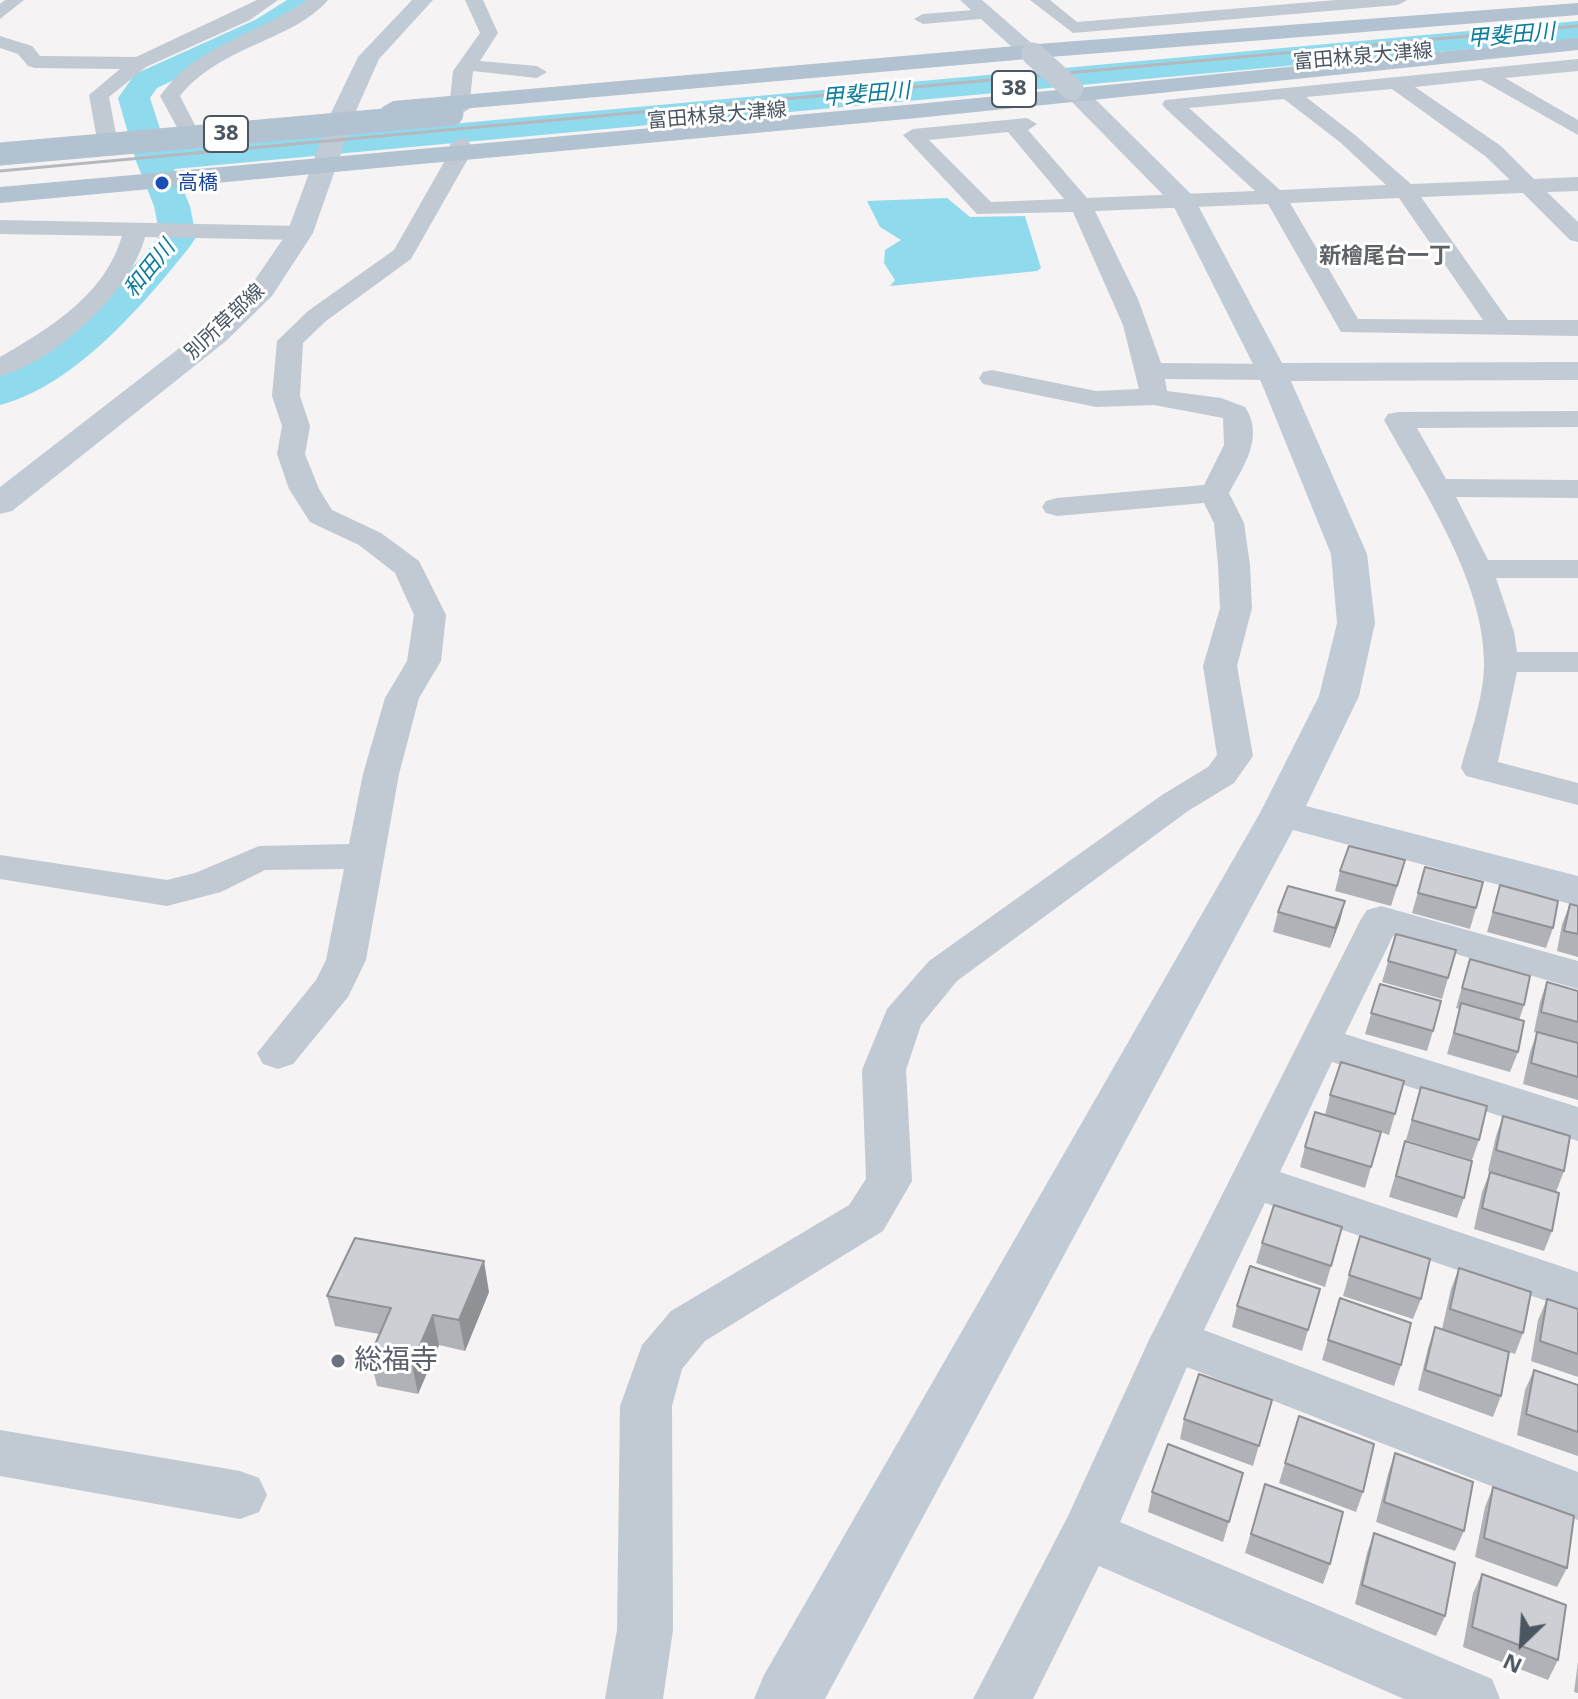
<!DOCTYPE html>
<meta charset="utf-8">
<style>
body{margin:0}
#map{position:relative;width:1578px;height:1699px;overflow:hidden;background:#f5f3f3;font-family:"Open Sans",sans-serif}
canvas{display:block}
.north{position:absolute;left:1482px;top:1603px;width:80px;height:80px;-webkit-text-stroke:6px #fff;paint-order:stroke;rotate:205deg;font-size:22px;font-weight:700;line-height:32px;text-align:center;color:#4a5661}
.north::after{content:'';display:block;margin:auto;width:28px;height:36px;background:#4a5661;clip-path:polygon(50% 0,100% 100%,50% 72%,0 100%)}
</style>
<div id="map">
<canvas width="1578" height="1699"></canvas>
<div class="north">N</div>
</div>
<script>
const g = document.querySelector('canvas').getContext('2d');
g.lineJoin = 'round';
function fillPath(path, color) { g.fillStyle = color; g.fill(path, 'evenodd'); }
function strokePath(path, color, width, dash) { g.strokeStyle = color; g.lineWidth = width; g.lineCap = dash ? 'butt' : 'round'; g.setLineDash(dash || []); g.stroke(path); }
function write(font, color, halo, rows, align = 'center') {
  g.font = font + ' "Open Sans","Noto Sans JP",sans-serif'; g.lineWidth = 6; g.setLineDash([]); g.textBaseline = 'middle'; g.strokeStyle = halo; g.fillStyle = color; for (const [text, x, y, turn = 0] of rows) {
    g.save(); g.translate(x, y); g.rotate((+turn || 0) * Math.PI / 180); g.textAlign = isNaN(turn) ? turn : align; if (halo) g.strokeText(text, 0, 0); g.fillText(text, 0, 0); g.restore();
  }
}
const water = new Path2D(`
 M947,198l23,19 55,-1 16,52 -4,3 -147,15 5,-6 -11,-17 1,-13 16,-10 -21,-13 -13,-26z`);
const river = new Path2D(`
 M287,0h33l-45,32 -118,56 -7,10 17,52 1411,-129v18l-1404,130 16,37 6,31 -5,8c-46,58 -116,141 -191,160v-30c63,-34 114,-85 160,-139l-6,-30 -18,-45 -18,-63 17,-24 120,-54z`);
const street = new Path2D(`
 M5,0h19l-24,19v-15z
 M257,0h21l-28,20 -104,47 -37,30 7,37 -10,6 -10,-6 -7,-39 31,-26 -85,-1 -7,-2 -10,-12 -18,-6v-12l32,10 8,10 96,1z
 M307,0h21c-35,41 -107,45 -148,96l16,31 -10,6 -7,-2 -19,-35c36,-51 98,-62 147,-96z
 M465,0h18l15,33 -18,28 57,5 10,6 -10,6 -64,-7 -4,38 -10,6 -10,-6 4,-38 27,-38z
 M1030,0h20l27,22 259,-22h71l-9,5 -325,28z
 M986,9l9,5 -3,4 -69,6 -9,-5 9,-5z
 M1578,59v12l-73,7 73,42v15l-97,-55 -66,7 86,59 33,33 44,-2v14l-31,1 31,30v20l-8,-2 -47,-47 -102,4 87,123h70v16l-237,-4 -73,-128 -173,7 43,88 23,64 111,1 9,2 4,6 -4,6 -9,2 -107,-1 2,12 54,7 24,9c20,30 -2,60 -16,86l15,30 6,42 2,43 -15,58 16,90 -19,27 -46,28 -231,170 -36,44 -15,45 6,111 -29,50 -178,110 -23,28 -10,37 1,224 -10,69h-58l12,-69 3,-224 22,-61 29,-34 178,-106 17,-26 -4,-109 25,-61 42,-48 233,-166 46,-28 9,-12 -14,-89 17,-58 -2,-43 -4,-42 -10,-20 -147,13 -11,-3 -4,-6 4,-6 11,-3 147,-13 20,-40 -1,-27 -69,-13 -58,2 -113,-23 -4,-6 4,-6 9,-2 104,21 43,-2 -16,-64 -50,-113 -96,2 -74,-79 10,-6 114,-11 10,6 -9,6 59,68 168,-7 -90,-83 -3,-4 3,-4zM1392,89l93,67 25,24 -99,4 -56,-49 -49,-38zM1284,99l57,44 45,42 -106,5 -91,-82zM1008,132l56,67 -73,3 -62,-62zM1399,198l84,122 -125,-1 -68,-116z
 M461,138l7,2 5,10 -62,109 -85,62 -23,22 -3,53 10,30 -5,28 14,35 13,21 49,23 38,28 27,54 -5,46 -22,37 -20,76 -33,186 -18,37 -55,67 -15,5 -15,-5 -6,-11 59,-73 10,-20 18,-91 -79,1 -44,22 -54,14 -167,-27v-24l167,25 28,-7 64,-27 90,-2 14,-70 22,-76 22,-37 7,-46 -19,-42 -36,-28 -49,-23 -21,-33 -12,-35 5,-28 -10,-30 5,-55 31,-30 86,-61 57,-100 -1,-6z
 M0,220l300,6 12,7 -12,7 -155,-3c-14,55 -90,125 -145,139v-19c50,-29 105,-62 122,-121l-122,-2z
 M1578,411v16l-161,1 29,51 132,1v18l-122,-1 32,63h90v18h-82l18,54 3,20h61v20h-61l-19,90 80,21v22l-112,-29 -5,-8c9,-35 24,-72 23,-108 -1,-80 -61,-170 -100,-240l4,-6 10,-2z
 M1381,906l197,55v28l-185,-53 -48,98 233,73v34l-246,-79 -52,110 298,100v40l-313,-109 -61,127 374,142v48l-391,-153 -67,155 372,157 8,20h-96l-305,-133 -66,133h-60l95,-183 81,-176 212,-421 6,-9z
 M0,1430l240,41 19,7 8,17 -8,17 -19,7 -240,-43z`);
const secondary = new Path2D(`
 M412,0h21l-54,59 -24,54 -42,120 -41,63 -46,45 -214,170 -12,3v-27l204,-158 48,-45 35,-51 44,-120 27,-56z
 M960,0h22l62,54 -3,5h-16z
 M1072,82l8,2 113,112 89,167 296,-1v18l-287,1 76,173 8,69 -16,73 -53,110 272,70v30l-285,-76 -468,869h-71l10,-24 496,-862 59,-117 18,-73 -6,-69 -74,-182 -84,-167 -109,-111 -3,-5 3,-5z`);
const primary = new Path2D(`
 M1578,3v12l-528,42 -657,58 -12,-7 12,-7 657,-58z
 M1578,38v12l-661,68 -917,85v-16l917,-83z`);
const rail = new Path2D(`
 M0,171l1578,-145`);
const secondaryBridge = new Path2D(`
 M1033,54l39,35`);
const primaryBridge = new Path2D(`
 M0,154l452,-40`);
const wall = new Path2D(`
 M1425,867l51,41 -6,21 -58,-16z
 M1340,871l59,10 -8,25 -56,-15z
 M1500,885l53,43 -7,20 -59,-16z
 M1345,901l-15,47 -57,-16 5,-20z
 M1570,904l8,2v51l-21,-6 5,-27z
 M1396,934l52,44 -6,21 -60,-17z
 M1470,959l54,46 -5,15 -1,32 -8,20 -63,-18 13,-45 -4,-1z
 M1547,982l31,9v109l-55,-16 7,-32 7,-19 -3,-1 6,-30z
 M1380,984l53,47 -6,20 -62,-17z
 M1404,1081l-15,54 -8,-3 -16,56 -65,-21 5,-20 20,-32 5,-20z
 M1421,1087l58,53 -7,20 -66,-20z
 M1503,1116l61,55 -8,21 -68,-21 8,-35z
 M1405,1141l59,57 -7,20 -68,-21z
 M1490,1172l62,59 -8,20 -70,-22 8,-37z
 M1342,1227l-17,60 -69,-24 6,-20z
 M1360,1236l61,63 -8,20 -70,-23z
 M1459,1268l64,65 -8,21 -6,-2 -8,44 -8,21 -75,-27 10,-42 7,-21 7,2 9,-40z
 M1320,1289l-18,62 -70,-24 5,-21z
 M489,1292l-24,59 -26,-6 -21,49 -41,-8 -7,-30 9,-22 -44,-8 -8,-30z
 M1340,1298l61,67 -7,21 -72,-26z
 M1547,1299l31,10v68l-47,-16 7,-41z
 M1534,1370l44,15v71l-61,-21 8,-45z
 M1272,1400l-19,66 -73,-27 4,-20z
 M1299,1416l64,76 -7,20 -77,-29z
 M1395,1453l69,78 -9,20 -79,-29 12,-48z
 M1243,1473l-20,69 -75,-30 4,-20z
 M1265,1484l65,80 -7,20 -78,-31z
 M1493,1487l74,81 -10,19 -82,-30 10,-50z
 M1374,1533l71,83 -9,20 -81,-32 12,-51z
 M1482,1574l76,86 -10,20 -85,-33 10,-54z
 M1578,1662v31l-4,-1z`);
const shadedWall = new Path2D(`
 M1345,901l-5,20 -10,27 5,-20z
 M484,1261l5,31 -24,59 -6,-31z
 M433,1315l6,30 -21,49 -6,-30z`);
const building = new Path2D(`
 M1349,846l56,14 -8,26 -57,-15z
 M1425,867l58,15 -7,26 -58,-15z
 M1500,885l58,16 -5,27 -60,-16z
 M1288,886l57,15 -10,27 -57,-16z
 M1570,904l8,2v28l-14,-3z
 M1396,934l60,16 -8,28 -60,-17z
 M1470,959l60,17 -6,29 -62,-17z
 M1547,982l31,9v31l-37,-10z
 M1380,984l61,17 -8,30 -62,-18z
 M1461,1003l63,18 -6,31 -64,-19z
 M1537,1032l41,11v34l-47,-14z
 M1341,1062l63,19 -9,33 -65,-19z
 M1421,1087l66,19 -8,34 -67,-20z
 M1315,1112l66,20 -10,35 -66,-20z
 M1503,1116l67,20 -6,35 -68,-21z
 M1405,1141l67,20 -8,37 -68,-22z
 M1490,1172l69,21 -7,38 -70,-23z
 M1274,1205l68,22 -11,39 -69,-23z
 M1360,1236l70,23 -9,40 -72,-24z
 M355,1238l129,23 -25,59 -26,-5 -21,49 -42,-8 21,-48 -64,-12z
 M1250,1266l70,23 -12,41 -71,-24z
 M1459,1268l72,24 -8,41 -73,-24z
 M1340,1298l71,25 -10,42 -73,-25z
 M1547,1299l31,10v45l-38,-13z
 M1435,1327l74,25 -8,44 -76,-26z
 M1534,1370l44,15v47l-52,-18z
 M1199,1374l73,26 -13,46 -75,-27z
 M1299,1416l75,28 -11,48 -78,-29z
 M1168,1444l75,29 -14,49 -77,-30z
 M1395,1453l78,29 -9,49 -80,-29z
 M1265,1484l78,28 -13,52 -79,-30z
 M1493,1487l81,29 -7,52 -83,-30z
 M1374,1533l81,30 -10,53 -83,-31z
 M1482,1574l84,31 -8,55 -86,-33z`);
const markers = [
 [162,183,8,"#1a4fb4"],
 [338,1361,8,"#6b7280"]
];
const farStreetnames = [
 ["富田林泉大津線",1363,57,-5],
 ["富田林泉大津線",717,116,-5],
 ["別所草部線",225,322,-43]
];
const farTransitnames = [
 ["高橋",178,183]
];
const farWaternames = [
 ["甲斐田川",1511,36,-5],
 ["甲斐田川",866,95,-5],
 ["和田川",150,269,-51]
];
const shields = [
 [1014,89,44],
 [226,134,44]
];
const shieldNames = [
 ["38",1014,89],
 ["38",226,134]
];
const farNeighbourhoodnames = [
 ["新檜尾台一丁",1385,257]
];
const nearWorshipnames = [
 ["総福寺",354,1361]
];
fillPath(water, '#90daee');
fillPath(river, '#90daee');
fillPath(street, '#c1cad2');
fillPath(secondary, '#c1cbd6');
fillPath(primary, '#b3c2d1');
strokePath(rail, '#b5b8bd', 3);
strokePath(secondaryBridge, '#c1cbd6', 23);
strokePath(primaryBridge, '#b3c2d1', 23);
fillPath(wall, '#b0b2b7');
fillPath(shadedWall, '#909195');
fillPath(building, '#cdcfd5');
strokePath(building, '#909195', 2);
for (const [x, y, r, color] of markers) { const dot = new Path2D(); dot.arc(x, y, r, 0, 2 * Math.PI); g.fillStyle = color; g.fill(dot); strokePath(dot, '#fff', 3); }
write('20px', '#4a5661', '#fff', farStreetnames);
write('20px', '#164399', '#fff', farTransitnames, 'left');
write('italic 22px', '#0c7c9b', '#fff', farWaternames);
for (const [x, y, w] of shields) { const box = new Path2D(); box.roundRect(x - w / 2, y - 18, w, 36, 6); g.fillStyle = '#fff'; g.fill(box); strokePath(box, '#4a5661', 2); }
write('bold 22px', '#4a5661', null, shieldNames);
write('bold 22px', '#5f6368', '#fff', farNeighbourhoodnames);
write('28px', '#5b616d', '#fff', nearWorshipnames, 'left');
</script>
